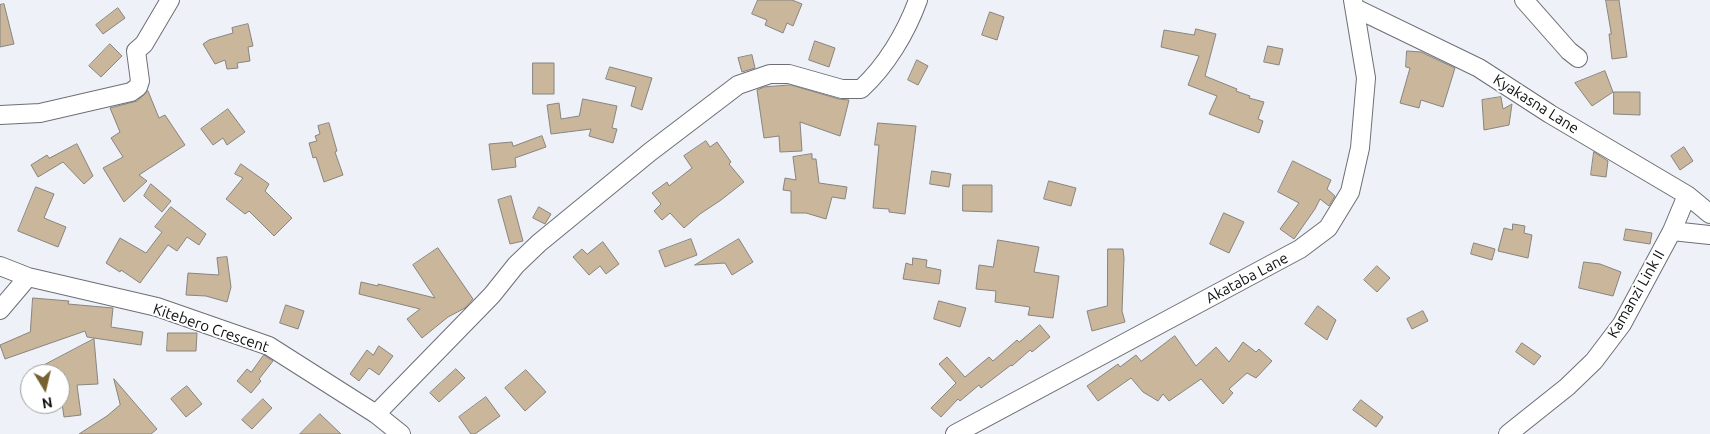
<!DOCTYPE html>
<style>
body{margin:0}
#map{position:relative;width:1710px;height:434px;overflow:hidden;background:#eef1f7;font-family:Ubuntu,sans-serif}
canvas{display:block}
.north{position:absolute;left:20px;top:364px;width:50px;height:50px;box-sizing:border-box;background:#fefffe;border:1px solid #9e9f9f;border-radius:50%;rotate:171deg;font-size:14px;font-weight:700;line-height:20px;text-align:center;color:#0d0e10}
.north::after{content:'';display:block;margin:auto;width:18px;height:22px;background:#766130;clip-path:polygon(50% 0,100% 100%,50% 72%,0 100%)}
</style>
<div id="map">
<canvas width="1710" height="434"></canvas>
<div class="north">N</div>
</div>
<script>
const g = document.querySelector('canvas').getContext('2d');
g.lineJoin = 'round';
function fillPath(path, color) { g.fillStyle = color; g.fill(path, 'evenodd'); }
function strokePath(path, color, width, dash) { g.strokeStyle = color; g.lineWidth = width; g.lineCap = dash ? 'butt' : 'round'; g.setLineDash(dash || []); g.stroke(path); }
function write(font, color, halo, rows, align = 'center') {
  g.font = font + ' Ubuntu,sans-serif'; g.lineWidth = 4; g.setLineDash([]); g.textBaseline = 'middle'; g.strokeStyle = halo; g.fillStyle = color; for (const [text, x, y, turn = 0] of rows) {
    g.save(); g.translate(x, y); g.rotate((+turn || 0) * Math.PI / 180); g.textAlign = isNaN(turn) ? turn : align; if (halo) g.strokeText(text, 0, 0); g.fillText(text, 0, 0); g.restore();
  }
}
const building = new Path2D(`
 M758,0h34l10,4 -9,22 -6,-3 -4,10 -18,-8 2,-5 -15,-6z
 M1606,0h13l8,57 -15,2 -3,-25h2z
 M4,4l10,40 -14,3v-42z
 M118,8l7,10 -22,16 -7,-9z
 M990,12l14,5 -7,23 -15,-5z
 M248,24l5,22 -5,1 2,14 -13,2 1,5 -11,1 -2,-9 -10,4 -12,-20 6,-4 24,-7 -1,-5z
 M1196,29l20,5 -11,42 32,13 -1,2 14,5 -1,2 15,4 -6,17 5,2 -4,12 -50,-19 8,-18 -29,-11 11,-29 -38,-9 3,-17 30,5z
 M815,41l20,7 -6,19 -20,-7z
 M110,44l12,12 -21,21 -12,-11z
 M1268,46l15,3 -4,16 -15,-3z
 M1407,51l14,1 34,16 -12,39 -22,-7 -2,8 -19,-5 10,-35 -4,-1z
 M752,55l3,13 -13,4 -4,-14z
 M917,60l11,6 -10,19 -10,-5z
 M533,63h21v31h-21z
 M610,67l42,11 -10,32 -11,-4 5,-19 -30,-8z
 M1605,71l8,21 -21,14 -17,-23z
 M791,85l48,14 10,1 -9,36 -40,-14 2,29 -22,1 -1,-16 -15,2 -7,-48 7,-3z
 M148,91l11,27 6,-3 20,30 -46,30 8,6 -23,21 -21,-34 20,-11 -12,-19 9,-6 -10,-24 27,-7z
 M1614,92h26v23l-26,-1z
 M1501,97l2,12 9,-5 -3,21 -25,5 -2,-30z
 M583,99l34,7 -5,22 5,1 -4,14 -24,-7 2,-7 -40,5 -4,-29 12,-2 2,16 18,-3z
 M228,109l17,23 -18,13 -4,-7 -10,7 -12,-16z
 M329,123l8,28 -2,1 8,23 -19,7 -8,-25 -3,1 -4,-15 8,-2 -2,-5 5,-2 -2,-8z
 M878,123l38,3 -11,88 -16,-2v-3l-16,-1 6,-63h-4z
 M542,136l4,11 -31,11 1,9 -24,3 -3,-26 23,-2 1,4z
 M706,141l4,6 7,-5 14,20 -2,2 15,18 -23,18 -21,14 -16,14 -14,-15 -8,7 -8,-9 7,-7 -9,-11 15,-11 2,4 23,-18 -8,-12z
 M77,144l16,32 -9,8 -21,-22 -25,15 -7,-12 16,-10 2,3z
 M1684,147l9,14 -13,9 -9,-14z
 M1594,152l14,9 -2,16 -15,-2z
 M812,154v5h4l3,24 28,4 -2,12 -13,-2 -6,22 -20,-6h-15v-22l-8,-1 2,-12 11,2 -3,-23z
 M1293,161l38,19 -4,9 8,7 -6,10 -9,-7 -5,10 -21,30 -14,-10 19,-26 -21,-11z
 M241,164l28,20 -4,7 27,27 -18,18 -25,-25 -4,3 -19,-15 17,-21 -8,-4z
 M932,171l19,3 -2,13 -19,-3z
 M1049,181l27,7 -5,18 -27,-7z
 M151,184l20,17 -9,11 -18,-16z
 M963,185h29v27l-29,-1z
 M36,187l18,7 -10,24 22,9 -8,20 -40,-16z
 M511,196l12,45 -13,3 -12,-44z
 M171,207l35,27 -7,11 -12,-8 -10,14 -9,-6 -28,38 -19,-13 -1,2 -14,-9 14,-25 26,15 16,-21 -7,-5z
 M539,207l12,7 -6,10 -12,-6z
 M1224,213l20,9 -15,31 -19,-9z
 M1513,224l12,2 -1,7 8,2 -4,23 -30,-7 6,-23 8,2z
 M1626,229l26,4 -2,11 -26,-4z
 M691,239l6,16 -32,12 -6,-16z
 M739,239l14,23 -21,13 -7,-12 -30,2z
 M998,240l41,7 -5,25 25,4 -6,42 -25,-3 2,-8 -35,-5 1,-11 -20,-2 3,-24 14,2z
 M603,242l16,22 -13,10 -6,-8 -11,9 -16,-18 9,-8 5,5z
 M1474,243l21,6 -3,11 -21,-6z
 M438,248l35,51 -8,9 -17,9 -26,21 -15,-19 13,-10 -61,-15 2,-12 17,4v-2l57,14 -22,-33z
 M1108,249h15l1,9 -2,53 3,11 -33,9 -5,-20 20,-5z
 M227,257l4,30 -4,15 -21,-6 -20,-1 2,-22 31,2 -2,-17z
 M913,258l14,2 -1,7 15,3 -2,14 -36,-5 3,-16 6,2z
 M1584,262l16,2 21,8 -8,24 -34,-8z
 M1377,266l13,12 -13,14 -13,-12z
 M33,298l36,3 -1,3 45,4 -2,19 32,5 -2,13 -54,-8 -2,-6 -80,28 -5,-14 30,-13z
 M939,301l27,7 -6,19 -26,-8z
 M286,305l18,6 -6,18 -18,-6z
 M1318,306l18,14 -9,20 -22,-16z
 M1423,311l5,10 -16,8 -5,-10z
 M1040,325l10,12 -18,15 -2,-2 -18,16 -1,-1 -30,23 -2,-3 -19,16 -2,-2 -17,18 -10,-9 25,-25 -17,-19 8,-7 18,20 24,-20 4,4 24,-21 2,2z
 M168,333h29l-1,18h-29z
 M1175,336l21,30 20,-19 13,15 14,-20 13,10 3,-3 13,12 -16,17 -9,-5 -18,16 4,4 -10,11 -22,-25 -32,22 -6,-7 -5,7 -15,-9 -12,-14 -33,23 -11,-15 31,-22 2,3 16,-12 5,6z
 M94,339l4,45 -21,1 4,30 -17,2 -4,-28v-15h-33z
 M1522,343l19,13 -7,9 -18,-13z
 M379,346l14,10 -14,19 -10,-7 -10,13 -9,-7 17,-24 6,5z
 M264,355l9,6 -14,18 2,2 -10,12 -14,-12 10,-12 4,3z
 M456,369l9,9 -26,24 -9,-9z
 M526,370l20,22 -21,19 -20,-23z
 M114,379l43,50 -6,5h-72l28,-18 13,-11z
 M187,386l15,18 -16,13 -15,-18z
 M486,397l14,19 -25,18h-4l-12,-17z
 M263,399l9,9 -20,21 -10,-9z
 M1361,400l22,17 -7,10 -23,-17z
 M320,414l21,20h-41z`);
const street = new Path2D(`
 M1524,0l45,51 9,7
 M1355,8l124,60 71,46 137,81 23,19
 M0,115l40,-2 91,-21 7,-5 2,-6 -4,-30 8,-7 26,-44
 M1672,231l38,4
 M0,266l28,11 129,30 112,39 107,68 25,20
 M0,310l28,-33
 M376,414l116,-119 24,-30 23,-22 111,-91 88,-67 32,-11h19l53,15h19c25,-23 45,-56 57,-89
 M955,434l345,-185 28,-21 22,-36 10,-44 6,-70 -13,-78
 M1508,434l59,-47 27,-26 28,-37 50,-93 15,-36`);
const streetNames = [
 ["Kyakasna Lane",1536,104,32],
 ["Akataba Lane",1247,278,-28],
 ["Kamanzi Link II",1636,294,-60],
 ["Kitebero Crescent",211,328,19]
];
fillPath(building, '#c9b69b');
strokePath(building, '#88847f', 1);
strokePath(street, '#6c6f75', 20);
strokePath(street, '#fff', 18);
write('15px', '#0d0e10', '#fefffe', streetNames);
</script>
